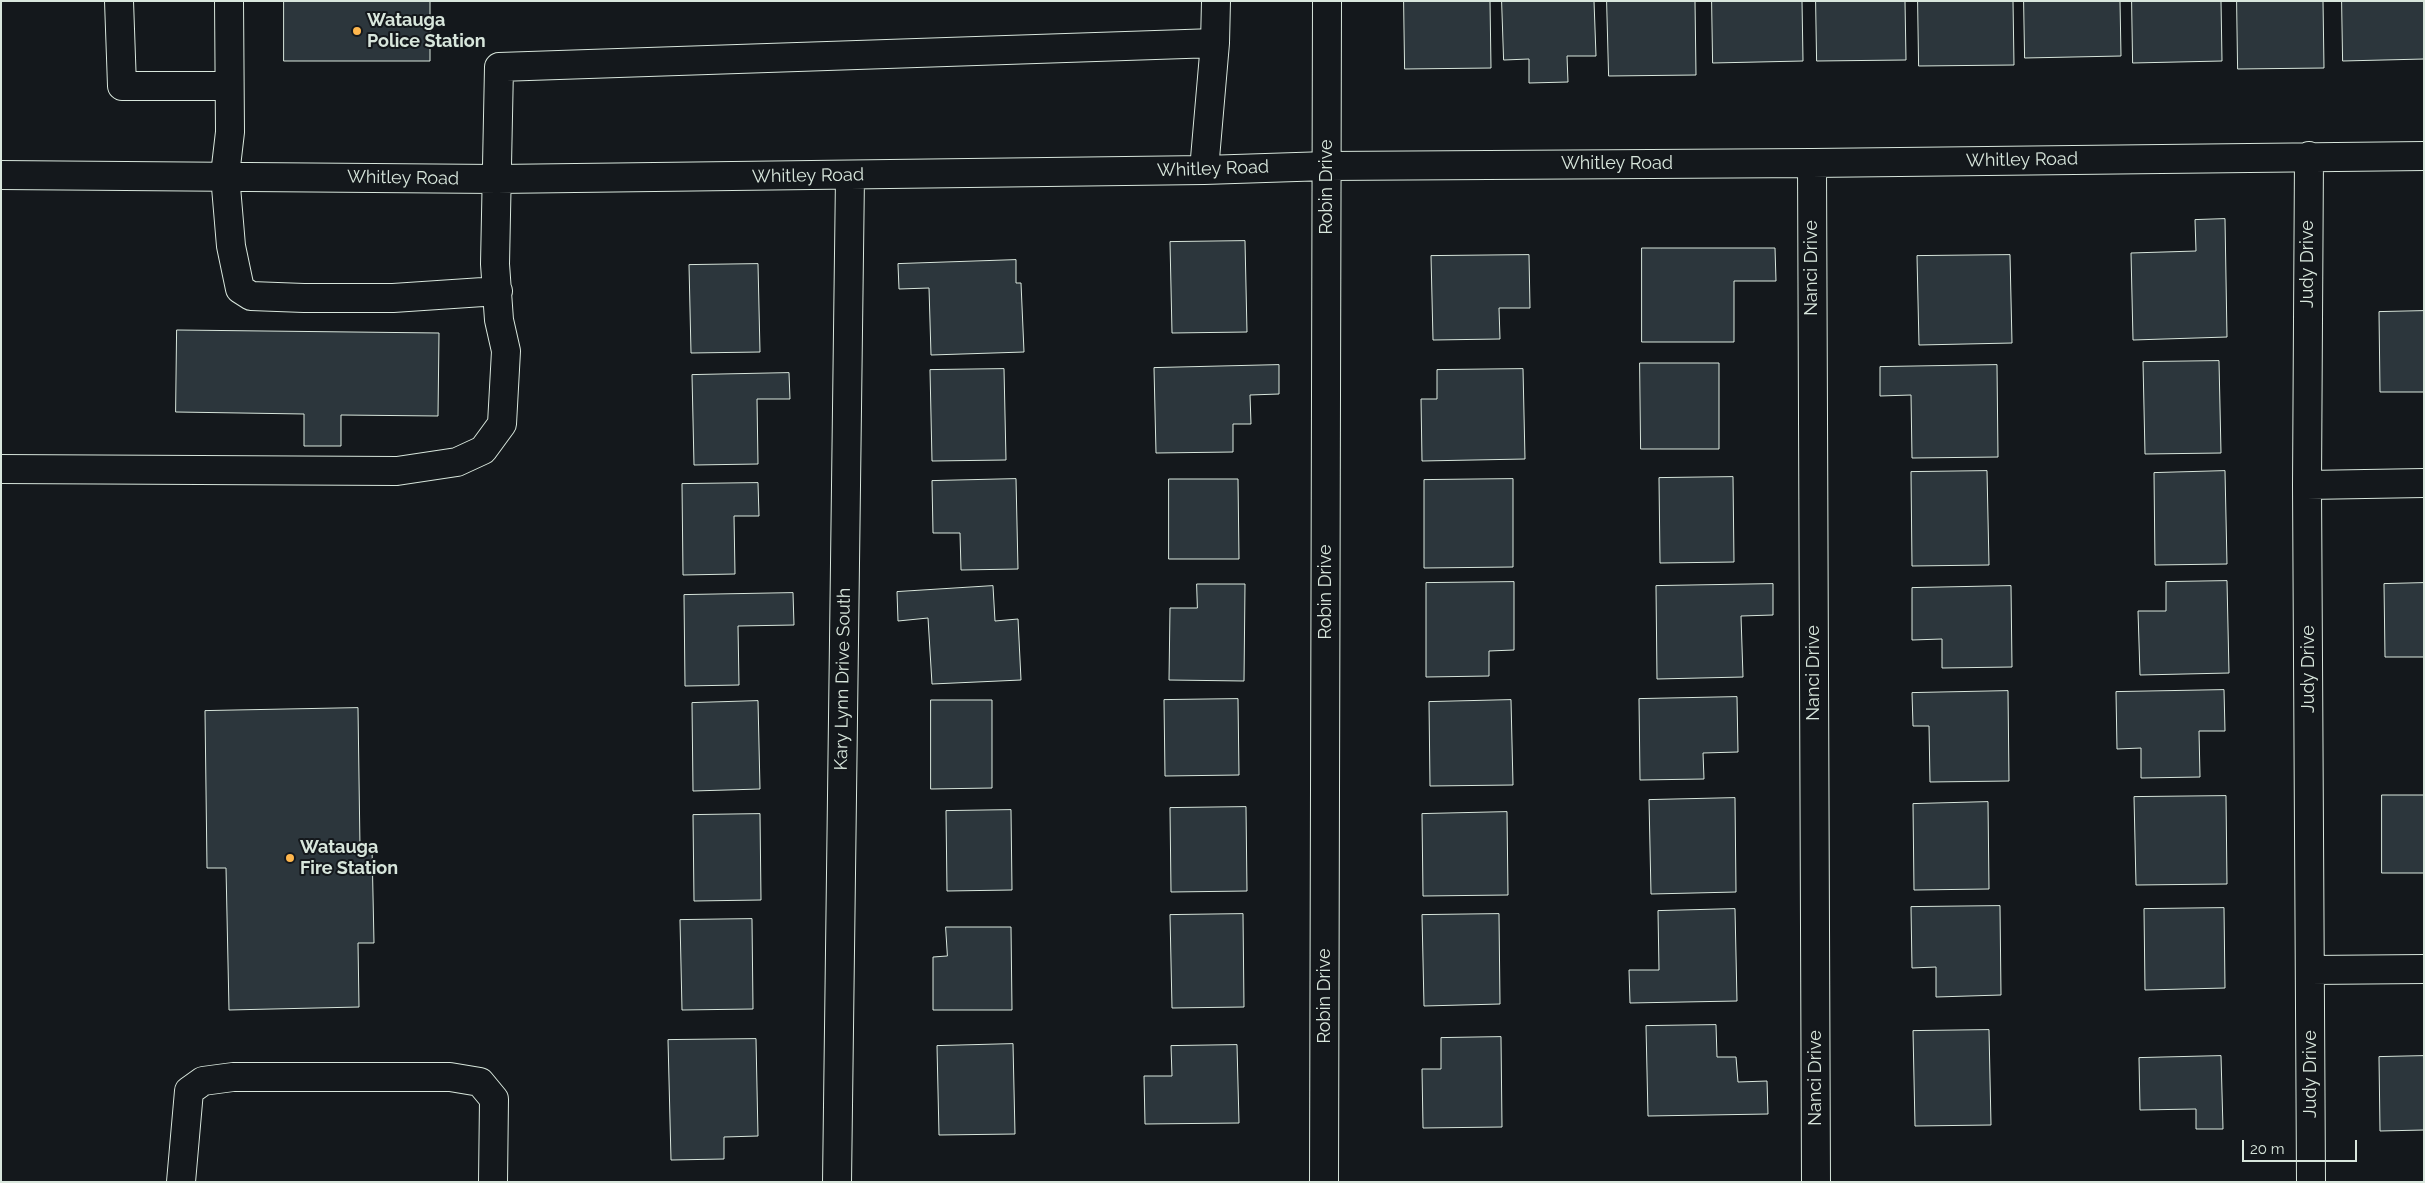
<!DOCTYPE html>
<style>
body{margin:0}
#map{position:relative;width:2425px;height:1183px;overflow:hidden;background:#14181c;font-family:Raleway,sans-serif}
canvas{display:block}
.frame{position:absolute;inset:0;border:2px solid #d8e6dc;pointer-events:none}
.scale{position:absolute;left:2242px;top:1140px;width:115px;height:22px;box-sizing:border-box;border:2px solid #d8e6dc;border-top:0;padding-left:6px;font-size:15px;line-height:18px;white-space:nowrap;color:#d8e6dc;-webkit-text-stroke:4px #14181c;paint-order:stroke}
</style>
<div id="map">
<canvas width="2425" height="1183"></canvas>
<div class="frame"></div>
<div class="scale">20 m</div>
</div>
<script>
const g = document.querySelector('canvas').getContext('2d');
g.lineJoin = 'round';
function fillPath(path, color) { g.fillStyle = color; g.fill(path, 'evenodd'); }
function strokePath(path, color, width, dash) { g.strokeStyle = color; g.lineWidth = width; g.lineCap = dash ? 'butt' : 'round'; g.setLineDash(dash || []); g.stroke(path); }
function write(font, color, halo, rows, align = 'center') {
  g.font = font + ' Raleway,sans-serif'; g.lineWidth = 4; g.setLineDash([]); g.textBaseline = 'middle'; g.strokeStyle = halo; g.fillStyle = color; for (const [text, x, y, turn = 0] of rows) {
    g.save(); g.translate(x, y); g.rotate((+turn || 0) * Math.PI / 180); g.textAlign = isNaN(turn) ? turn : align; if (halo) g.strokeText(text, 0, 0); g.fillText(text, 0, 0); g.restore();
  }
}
const building = new Path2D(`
 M284,1h146v60h-146z
 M1404,1h86l1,67 -86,1z
 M1502,1h92l2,55h-29l1,26 -39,1v-24l-25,1z
 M1607,1h88l1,74 -87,1z
 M1712,1h90l1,60 -90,2z
 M1816,1h89l1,59 -89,1z
 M1918,1h95l1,64 -95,1z
 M2024,1h96l1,55 -96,2z
 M2132,1h89l1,60 -89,2z
 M2237,1h86l1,67 -86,1z
 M2342,1h82v58l-81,2z
 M2225,219l2,118 -94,3 -2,-87 65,-2 -1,-31z
 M1245,241l2,91 -75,1 -2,-91z
 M1642,248h133l1,33h-42v61h-92z
 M1529,255l1,53h-31l1,31 -67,1 -2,-84z
 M2010,255l2,88 -93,2 -2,-89z
 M1016,260v23h5l3,69 -93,3 -2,-67 -30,1 -1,-25z
 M758,264l2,88 -69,1 -2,-88z
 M2424,311v81h-44l-1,-80z
 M177,330l262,3 -1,83 -97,-1v31h-37v-32l-128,-2z
 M2219,361l2,92 -76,1 -2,-92z
 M1640,363h79v86h-78z
 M1279,365v29l-29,1 1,29h-18v28l-77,1 -2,-85z
 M1997,365l1,92 -86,1 -1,-63 -31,1v-29z
 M1004,369l2,91 -74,1 -2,-91z
 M1523,369l2,90 -103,2 -1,-62h16v-29z
 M789,373l1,26h-33l1,65 -64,1 -2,-90z
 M1987,471l2,94 -77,1 -1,-94z
 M2225,471l2,93 -72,1 -1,-92z
 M1733,477l1,85 -74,1 -1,-85z
 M1016,479l2,90 -57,1 -1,-37h-27l-1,-52z
 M1169,479h69l1,80h-70z
 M1513,479v88l-89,1v-88z
 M758,483l1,33h-25l1,58 -52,1 -1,-91z
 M2227,581l2,92 -89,2 -2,-64h28v-29z
 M1514,582v68l-25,1v25l-63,1v-94z
 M2424,583v74h-39l-1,-73z
 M1197,584h48l-1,97 -75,-1 1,-72h27z
 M1773,584v31l-32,1 2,61 -86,2 -1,-93z
 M993,586l2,35 23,-2 3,61 -89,4 -4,-66 -30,3 -1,-29z
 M2011,586l1,81 -70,1v-29l-30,1v-52z
 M793,593l1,32 -56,1 1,59 -54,1 -1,-91z
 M2224,690l1,41h-26l1,46 -59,1v-30l-24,1 -1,-57z
 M2008,691l1,90 -79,1 -1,-56h-16l-1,-33z
 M1737,697l1,55 -35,1 1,26 -64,1 -1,-81z
 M1238,699l1,76 -74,1 -1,-76z
 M931,700h61v88l-61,1z
 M1511,700l2,85 -83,1 -1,-84z
 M758,701l2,88 -67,2 -1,-88z
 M358,708l2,140h12l2,95h-16l1,64 -130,3 -3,-142h-19l-2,-157z
 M2382,795h42v78h-42z
 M2226,796l1,88 -91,1 -2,-88z
 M1735,798l1,94 -85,2 -2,-94z
 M1988,802l1,87 -75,1 -1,-86z
 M1246,807l1,84 -76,1 -1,-84z
 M1011,810l1,80 -65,1 -1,-80z
 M1507,812l1,83 -85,1 -1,-82z
 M760,814l1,86 -67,1 -1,-86z
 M2000,906l1,89 -65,2v-30l-24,1 -1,-61z
 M2224,908l1,80 -80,2 -1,-81z
 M1735,909l2,92 -107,2 -1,-33h30l-1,-59z
 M1243,914l1,93 -72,1 -2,-93z
 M1499,914l1,90 -76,2 -2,-91z
 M752,919l1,90 -71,1 -2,-90z
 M946,927h65l1,83h-79v-53l14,-1z
 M1716,1025l1,32h19l2,25 29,-1 1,33 -120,2 -2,-90z
 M1989,1030l2,95 -76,1 -2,-95z
 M1501,1037l1,90 -79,1 -1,-59h19v-31z
 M756,1039l2,97 -34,1v22l-53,1 -3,-120z
 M1013,1044l2,90 -76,1 -2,-89z
 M1237,1045l2,78 -94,1 -1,-48h28l-1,-30z
 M2221,1056l2,73h-27v-20l-56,1 -1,-52z
 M2424,1056v74l-44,1 -1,-74z`);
const minor = new Path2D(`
 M119,1l3,85h107
 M229,1l1,131 -5,43 6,71 9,43 11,7 53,2h89l105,-7
 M2309,156l-2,329 4,697
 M1812,163l4,1019
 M1204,170l11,-127 1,-42
 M1,175l496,4 707,-9 123,-4 485,-3 612,-7
 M1,469l396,2 60,-9 26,-12 19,-26 4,-73 -7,-31 -4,-56 4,-197 716,-24
 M2307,485l117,-2
 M2311,970l113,-1
 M181,1182l8,-91 14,-10 30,-4h217l30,5 14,17 -1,83
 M837,1182l13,-1006
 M1324,1182l3,-1181`);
const markers = [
 [357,31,5,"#ffb74d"],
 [290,858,5,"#ffb74d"]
];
const poiNames = [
 ["Watauga",367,21],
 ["Police Station",367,42],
 ["Watauga",300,848],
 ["Fire Station",300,869]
];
const streetNames = [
 ["Whitley Road",2022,160,-1],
 ["Whitley Road",1617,164],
 ["Whitley Road",1213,169,-2],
 ["Whitley Road",808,176,-1],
 ["Whitley Road",403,178,1],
 ["Robin Drive",1327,187,-90],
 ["Judy Drive",2308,264,-90],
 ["Nanci Drive",1812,268,-90],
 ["Robin Drive",1326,592,-90],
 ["Judy Drive",2309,669,-90],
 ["Nanci Drive",1814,673,-90],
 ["Kary Lynn Drive South",843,679,-89],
 ["Robin Drive",1325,996,-90],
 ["Judy Drive",2311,1074,-90],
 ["Nanci Drive",1816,1078,-90]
];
fillPath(building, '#2c363c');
strokePath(building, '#d8e6dc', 1);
strokePath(minor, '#d8e6dc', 30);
strokePath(minor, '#14181c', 28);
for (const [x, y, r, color] of markers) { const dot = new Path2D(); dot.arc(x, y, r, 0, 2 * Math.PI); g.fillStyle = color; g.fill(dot); strokePath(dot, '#14181c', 2); }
write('bold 18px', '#d8e6dc', '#14181c', poiNames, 'left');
write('18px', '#d8e6dc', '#14181c', streetNames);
</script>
